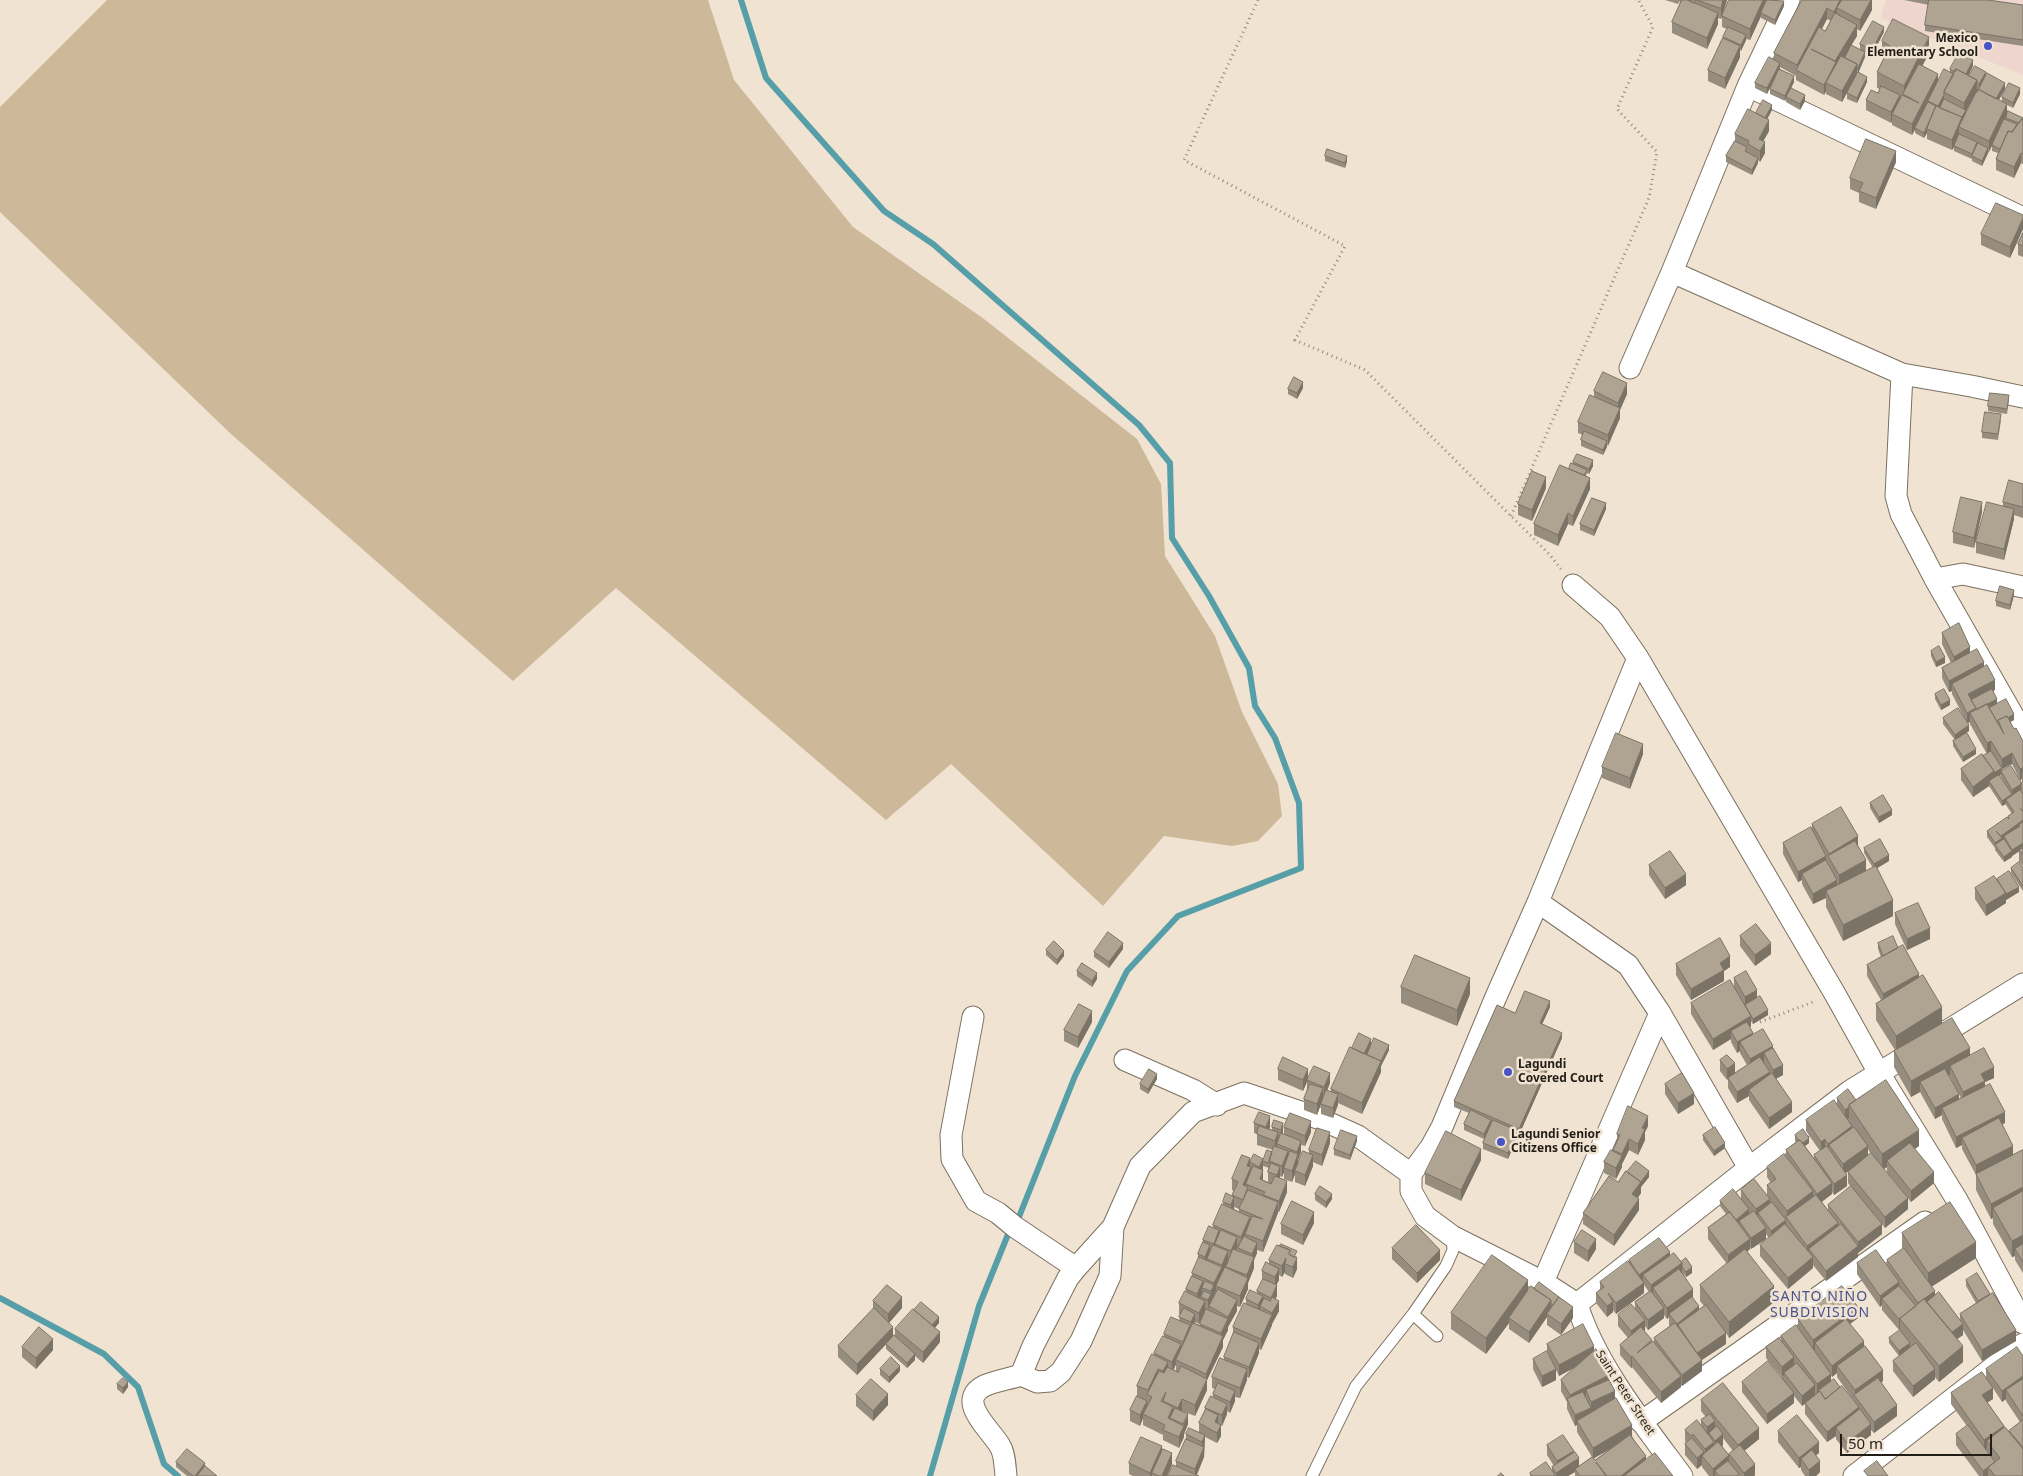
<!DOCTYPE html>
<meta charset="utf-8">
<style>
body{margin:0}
#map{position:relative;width:2023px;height:1476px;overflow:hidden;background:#f0e3d1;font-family:"Noto Sans",sans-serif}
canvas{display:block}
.scale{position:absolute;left:1840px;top:1434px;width:152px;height:22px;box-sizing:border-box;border:2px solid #221e17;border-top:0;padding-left:6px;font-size:15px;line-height:18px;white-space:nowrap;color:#221e17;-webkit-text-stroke:4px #f0e3d1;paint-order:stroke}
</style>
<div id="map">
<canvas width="2023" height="1476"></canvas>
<div class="scale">50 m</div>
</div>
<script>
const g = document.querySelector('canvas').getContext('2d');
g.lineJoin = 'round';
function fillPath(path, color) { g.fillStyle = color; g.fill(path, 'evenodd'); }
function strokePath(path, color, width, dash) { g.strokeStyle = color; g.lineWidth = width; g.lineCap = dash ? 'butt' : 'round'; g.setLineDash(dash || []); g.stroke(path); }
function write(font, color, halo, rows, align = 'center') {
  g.font = font + ' "Noto Sans",sans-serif'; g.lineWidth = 5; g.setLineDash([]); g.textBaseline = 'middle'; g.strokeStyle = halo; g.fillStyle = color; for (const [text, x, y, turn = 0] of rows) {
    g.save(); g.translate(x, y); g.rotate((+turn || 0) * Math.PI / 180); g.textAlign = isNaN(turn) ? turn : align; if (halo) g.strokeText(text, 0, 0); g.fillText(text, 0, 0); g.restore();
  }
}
const education = new Path2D(`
 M1886,0h137v75l-142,-57z`);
const green = new Path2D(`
 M107,0h601l26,80 119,147 131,92 153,120 24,45 4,72 50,80 27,76 36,72 4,32 -24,25 -26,5 -68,-10 -61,70 -152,-142 -65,56 -270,-232 -103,93 -282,-247 -231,-222v-105z`);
const stream = new Path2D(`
 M741,0l25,78 118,133 49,33 206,181 31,38 2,75 37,58 40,72 6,38 20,32 24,65 2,65 -123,48 -51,55 -52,105 -60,151h-4l-32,79 -49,170
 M0,1298l104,56 34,33 26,77 14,12`);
const path = new Path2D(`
 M1258,0l-74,160 161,86 -50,94 70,30 185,185 11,14
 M1511,516l138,-318 8,-46 -40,-43 36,-82 -14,-26 -4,-1
 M1760,1022l56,-21`);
const lane = new Path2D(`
 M1413,1314l24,22
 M1312,1476l44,-90 57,-72 33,-48 7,-16 -1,-14`);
const street = new Path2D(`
 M1789,0l-41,86 275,132
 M1672,272l230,102 -6,122 5,18 34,65 88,154
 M1630,368l42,-96 76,-186
 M1902,374l69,12 52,11
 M1935,579l28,-5 60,13
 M1573,585l37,32 28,41 197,336 44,79 78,127 66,123
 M1538,902l90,63 32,48 89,155
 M973,1017l-22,118 1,24 24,42 22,12 17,14 61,41 37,-41 27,-61 53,-54 51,-19 74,25 40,18 53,38v17l14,25 27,20 91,46 34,22
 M1125,1060l68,30 24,15
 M1411,1174l20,-27 11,-20 53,-128 43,-97 100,-244
 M1543,1282l117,-269
 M1577,1304l172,-136 101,-77 173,-107
 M1577,1304c18,60 68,122 105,172
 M1021,1375l16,7 13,-1 11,-9 20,-31 29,-65 3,-49
 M1641,1422l284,-200
 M1006,1476c-1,-9 -1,-22 -6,-30 -9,-16 -45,-45 -16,-60 11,-5 25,-7 37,-11l12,-29 35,-68 8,-10
 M1854,1476l169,-132`);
const wall = new Path2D(`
 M1665,0h62l-6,19 -3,-1v6l-11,25 -35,-16v-11l8,-18v-3l-2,3z
 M1802,0l70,1v9l-12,21 -3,-2v7l-6,9 9,5v-6l24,-12 -12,23 -7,-3v5l-23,45 -16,-8v-3l-2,4 -28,-15v-4l-16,-9v2l14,13 -3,6 14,13 -5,9 -14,-8v-4l-1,3 -15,-7v-5l3,-8 -6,13 -12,-6v-5l19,-24v-6zM1827,19l4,2 -6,10 -3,-2z
 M1904,0h84l35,5v41l-98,-15v-6l4,-20z
 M1784,6l-9,19 -14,-7v-2l-11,24 -4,-1v1l-5,11 -1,-1v7l-15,32 -17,-8v-11l19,-41 -5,-2v-11z
 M1882,41l47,12 -7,13 16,14 12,-7v-4l23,-3 -5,10 18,-1 19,14 -6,11 3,1v-4l18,-3 -7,14 -6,-3v9l16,4v46l-2,-1 -7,15 -18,-8v-11l2,-6 -6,-2v-6l2,-4 -12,25 -10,-5v-3v1l-18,-8v-3l-2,2 -25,-11v-6l-3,5 -9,-5v-4l-3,6 -20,-10v-4l-1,2 -25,-13v-10l12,-7 2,-4 -3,-1v-16l7,-14 -2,-1zM1977,88l1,1 -12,24v-2l11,-20z
 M1867,82l-10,21 -10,-4v-6z
 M1772,110l-5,9 2,12 -6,10 2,12 -5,9 -2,-2v3l-6,12 -26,-13v-6l9,-15v-7l21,-21z
 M1325,156l22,5 -2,7 -20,-7z
 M1896,162l-20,47 -17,-7v-9l-9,-4v-11z
 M2023,215v14l-13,29 -29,-13v-11z
 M2023,233v24l-5,-2v-11z
 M1303,388l-6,11 -9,-5v-5z
 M1594,391l33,3 -7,16v8l-17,37 -22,-9v-6l2,-5 -5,-2v-11l16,-26z
 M2009,400l-2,14 -19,-3v-5z
 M2001,420l-3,20 -16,-2v-6z
 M1573,462l20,4 -4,8 -2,-1 -1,3 4,13 -17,37 -5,-2 -10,22 -24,-11v-11l35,-55 4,-5z
 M2023,484v34l-9,-3v4l-10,41 -28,-7v-11l27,-36v-4z
 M1546,488l-14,33 -14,-6v-11z
 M1606,509l-12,27 -14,-6v-6z
 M1982,512l-8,36 -21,-5v-11z
 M2014,595l-4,15 -14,-4v-5z
 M1942,633l28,20 14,13 11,24 -2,1 4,12 17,17 -4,2 4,7 9,12v125l-4,-5v-10l-7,5v-1v2l-8,5 -9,-12v-2l-8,-11v-6l21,-13 4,-4 -6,-9v-1l-4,2 -13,-20 -16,11 -12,-17v-11l26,-15 -17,-30v-2l-2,1 1,8 -8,5 15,18 -13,8 -10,-16v-5l2,-1 -12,-16v-6l22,1 -13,-25v-3l-3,1 -7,-14v-10l9,-5 -9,-19zM2012,764l8,16 2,-1v3h-1l-19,-12v-1zM2001,775v2l8,13 -10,-14z
 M1931,651l14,12 -9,4 -5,-11z
 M1935,694l15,11 -9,5 -6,-11z
 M1643,754l-13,35 -28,-11v-11z
 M1870,803l22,12 -13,8 -9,-15z
 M1812,824l46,22 8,25 7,-3 -9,-15v-5l25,13 -12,7 16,48 -50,25 -17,-34v-9l-13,6 -11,-20v-4l-4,2 -15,-28v-11l29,-15z
 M1649,865l37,20 -21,14 -16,-24z
 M2011,868h12v23l-12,-18z
 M1997,879l22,13 -13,8v-2v5l-20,13 -11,-17v-11z
 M1895,913l35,26 -23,11 -12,-26z
 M1740,936l31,18 -16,12 -15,-20z
 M1878,943l20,5 21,29 23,46 28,33 24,22 -9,4v4l20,37 -3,1 11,31 10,-5v123l-8,-13v-4l-3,1 -19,-33v-6l-2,1 -15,-29v-15l-14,-26v-4l-6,3 -14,-29v-4l-7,4 -15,-27 -9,5 -17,-30v-16l1,-1 -19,-30v-16l5,-4 -14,-24v-11l14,-8 -3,-8zM1950,1075v2l11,21 -2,2 -10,-24z
 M1123,949l-14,19 -15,-11v-5z
 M1046,950l18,6 -7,9 -11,-10z
 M1676,964l54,3 -6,4v10l-33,19 -15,-25z
 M1077,971l20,8 -5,8 -15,-11z
 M1734,978l23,20 11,17 -15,9 -2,-3v5l-1,1 3,8 20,13 10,27 -7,4 16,33 -23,17 -20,-29v-4l-12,7 -9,-15v-9l-1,1 -7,-9v-11l15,13 12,-8 -7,-12v-2l-3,2 -6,-11v-3l-18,11 -22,-36v-11l43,-17z
 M1401,987l69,7 -13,32 -56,-23z
 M1550,1007l-8,17 20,14 -43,97 -1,-1v2l-10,23 -25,-10v-6l9,-20 -1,-1v3l-7,14 -20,-9v-6l5,-11 -15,-6v-6l61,-88z
 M1092,1022l-14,26 -14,-7v-11z
 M1371,1045l18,5 -8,16v6l-19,42 -24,-11 -5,15 -12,-4v-10l2,-6 -6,17 -13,-5v-11l3,-8v-10l-4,10 -25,-11v-11l30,9 22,5 -3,8 4,1v-3l21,-41z
 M1157,1079l-9,15 -8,-5v-5z
 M1665,1084l29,20 -16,10 -13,-20z
 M1837,1098l19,2 63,46 -4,3 19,34 -23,19 -24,-30v-5l-3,2 24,40 -23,19 -12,-15 9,21 -24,19v4l-32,24 -13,-16v3l-25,21 -28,-33v-11l9,-7 -3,-4v5l-15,10 -1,-2v2l-3,3 27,50 -45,36 -3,-5v11l-24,16v11l-20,15 -1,-1v2l-20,16 -29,-36 -1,1 -11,-13v-10l8,-7 -10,-12v-11l17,-7v-6l14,-10 -5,-7v8l-28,21 -3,-4v2l-6,5 -11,-14v-10l4,-4v-7l29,-19v-3l41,-4 11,6 11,11 -6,4 -4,-4v1l11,24 6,12 5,-4 -4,-5v-16l27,-21 -19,-25v-11l18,-14 -6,-8v-5l21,-2v-9l26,6v-11l4,-2 -4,-6v-10l19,-12v-5l10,-8 -1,-1v-6l14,8 -4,3 9,12v-3l6,-4 -14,-20v-11l31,-15zM1868,1149l3,5 -3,2zM1857,1165l-9,7v11l3,4 -23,18v5l-6,-8 10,-8v-2l2,3 13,-9 -1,-13zM1664,1315l3,4 2,-2v8l1,1 -16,12v5l-2,-1 -8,-11 1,-1v-4l3,4 16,-12z
 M1254,1123l16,4 -1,2 3,1v-3l11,-4v11h1v-7l27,5 -6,14 -4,-1v7l-3,8v3l11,-9v-4l21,-7 -8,23 -9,-4v4l-8,20 -10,-4v-8l-3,8 -8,-3v-7l-2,5 -2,-1v2l7,14 -8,20h-1l-15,40 -6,-2v3l-3,7v8l-6,15v6l-8,18 -3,-1v5l-9,16v3l-5,10v7l-16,33v10l-12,26 -13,-5 6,13 -4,10v3l-5,11 -16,-8v-5l-20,-10v-7l-3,8 -10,-5v-11l7,-14v-10l17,-31v-2l10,-17v-2l15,-14 2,-5 -2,-1v-11l7,-11v-3l6,-13v-3l6,-13v-6l5,-12v-2l10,-12v-3l10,-20v-3l9,-6 2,-5 -2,-1v-11l18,-18 13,8v11l5,2v-10l1,-4 -6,-2v-5l10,-11 -16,-5v-11l-3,-1zM1234,1207l5,2v3l-5,-3zM1205,1310h1l-6,14v1l-5,-2v-1l4,2zM1176,1364v7l-2,-1z
 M1648,1126l-3,6v8l-7,15 -9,-5 -7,14v3l-6,12 -12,-6v-11l9,-11 4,-10v-7z
 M1703,1135l22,13 -11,8 -11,-16z
 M1357,1141l-7,19 -16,-5v-6z
 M1481,1160l-20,41 -36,-17v-11z
 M1627,1172l22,5 -8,10v6l-3,5 1,12 -25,36 -31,-22v-11l35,-31z
 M1315,1194l17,5 -6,9 -11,-8z
 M1314,1223l-11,22 -22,-11v-10z
 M1902,1233l74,25 -45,29 4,9 25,24v-6l16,-11 -10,-17v-6l24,15 26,46 -34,20 -19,-31v5l-6,4 6,23 -24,20 -4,-5v2l-22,18 -20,-26v-10l6,-5 -10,-13v-5l11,-7v-2l-1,1 -17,-20v-5l-2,2 -23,-33v-11l30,3v-6l15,-11z
 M1574,1242l22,7 -8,13 -14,-9z
 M1392,1248l48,12 -23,23 -25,-24z
 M1297,1256l-1,2 1,11 -4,9 -8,-4v-2l-3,5 -3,-2v5l-3,5 1,11 -2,3 4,12 -7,13v1l-11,25 -2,-1v4l-10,25 -2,-1v3l-7,18 -5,-1v4l-5,12 -3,-2v3l-5,12 -1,-1v11l-4,7 -12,-6 -1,20 -7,18 -21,-9v-5l10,-22v-5l13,-2v-9l6,-13v-2l8,-11v-3l2,-5 -3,-1v-11l12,-17v-3l9,-23v-7l13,-23v-5l11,-6v-2l5,-10v-10l7,-7v-4z
 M1531,1286l42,32 -12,17 -14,-10v-8l-18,26 -20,-14v-6l-23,31 -35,-25v-16l77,-21z
 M873,1301l29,7 -13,15 4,13 2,1v-8l44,-6 -4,4 5,15 -17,21 -8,-7v4l-8,8 -21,-19v-5l-29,31 -19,-18v-11l35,-37z
 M1858,1318l-8,6 33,57 -2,1 16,34 -23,17 -3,-3v5l-24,18 -11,-14v-3l-9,6 -22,-28v-10l-3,2 -8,-10v7l-27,21 -25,-32v-10l40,-5 -16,-19v-11l15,-6v-5l17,-8v-9zM1837,1373v4l17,24 -14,-14 -9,-6v-6l1,2z
 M1547,1344l47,6 15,30 6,19 17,37 14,24 27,16h-98v-4l-7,4h-38v-3l22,-2v-4l2,-1 -7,-11v-10l27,8 5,13 13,-9 -15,-25v-7l-2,1 -8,-17v-7l-6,-11v-11l15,-13 -17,9 -3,-6v10l-14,7 -9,-18v-10l14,-6zM1613,1447l-18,13 -2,-2 12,-6z
 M22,1347l31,3 -17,19 -14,-12z
 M2023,1356v120h-44l-23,-31v-11l11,-8 -16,-22v-11l35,-14v-10zM1993,1388l9,14 4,-3v2l14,21 -11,9v1l-5,-5 -17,-25 6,-3z
 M880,1369l20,2 -11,12 -9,-8z
 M117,1384l11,3 -5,7 -6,-5z
 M856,1395l32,10 -15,16 -17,-15z
 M1701,1400l58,39 -15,12 11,24 -1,1h-45l-7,-9v-2l-5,4 -12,-14v-11l1,-2 -1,-1v-11l16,-4v-6l5,-3 -5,-6zM1723,1438l10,13 -4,3v1l-7,-9 1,-1z
 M1778,1431l41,22 -3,2 4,17 -4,4h-11l-4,-6v-3l-2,1 -21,-26z
 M1162,1451l10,13 -5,12h-34l-4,-2v-11z
 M176,1462l29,4 12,10h-30l-11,-9z`);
const shadedWall = new Path2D(`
 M1723,0h4l-6,19v-11z
 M1763,0h4l-6,13v3l-11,24v-11z
 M1840,0h6l-9,8v8l-3,6v-10z
 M1870,0h2v10l-12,21v-11z
 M1784,1v5l-9,19v-5z
 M1827,8v11l-28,52 -2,-1v-5z
 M1718,13v11l-11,25v-11z
 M1857,25v11l-21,35 -10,12v8l-2,4v-10l11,-21v-3z
 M1884,27v5l-12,23v-5z
 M1746,35v5l-5,11v-6z
 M1929,37v16l-22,43 -3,-2v-8z
 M1740,46v11l-15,32v-11z
 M1865,52v5l-7,17v-6z
 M1973,60v6l-8,16v-5z
 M1780,63v5l-13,26v-6z
 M1857,64v11l-15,27v-11z
 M1986,72v5l-7,12v-5z
 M1938,74v11l-10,16v4l-16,30v-11z
 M1794,76v6l-9,19v-5z
 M1867,77v5l-10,21v-5z
 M1977,80v11l-11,20v4l-7,12v9l-7,14v-10l12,-27v-10z
 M2005,83v6l-10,17v-5z
 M2020,88v6l-7,14v-5z
 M1805,95v6l-5,9v-6z
 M1900,95v10l-8,9v7l-1,2v-11z
 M1944,95v5l-6,12v-6z
 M2007,104v11l-18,37v-11z
 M1772,105v5l-8,15v-5z
 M1769,120v11l-10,18v-10z
 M1927,129v4l-3,5v-5z
 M1765,142v11l-5,9v-11z
 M1988,148v5l-6,13v-5z
 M1896,151v11l-20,47v-11z
 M2021,153v10l-7,15v-11z
 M1347,156v5l-2,7v-5z
 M1758,158v5l-6,12v-5z
 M2023,218v11l-13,29v-11z
 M1303,382v6l-6,11v-6z
 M1627,383v11l-7,16v8l-12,28v-11l10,-24v-8z
 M1607,441v6l-4,8v-5z
 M1593,460v6l-4,8v-5z
 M1546,477v11l-14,33v-11z
 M1590,478v11l-17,37v-10z
 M1982,502v10l-8,36v-10z
 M1606,503v6l-12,27v-6z
 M2014,509v10l-10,41v-11z
 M1568,513v11l-10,22v-11z
 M2014,590v5l-4,15v-5z
 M1970,647v11l-16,9v-10z
 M1945,657v6l-9,4v-5z
 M1984,662v11l-32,11v7l-3,1v-11z
 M1995,680v10l-23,13 -4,-9z
 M1997,699v6l-21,11v-5z
 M1950,700v5l-9,5v-5z
 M1976,708v11l-6,-6v9l-3,1v-10z
 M2014,714v6l-13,7 -2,-4z
 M1969,725v6l-14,9v-5z
 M1991,741v10l-4,3v-11z
 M1643,744v10l-13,35v-11z
 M1976,749v5l-13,8v-5z
 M2012,753v11l-10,5v5l-1,-3v4l-12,6v5l-16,11v-10l21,-16 8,-2v-10z
 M2023,768l-1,11 -2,1v-11z
 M2021,784v6l-9,5v5h-6v4l-4,2v-5l10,-7v-4z
 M1892,810v5l-13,8v-6z
 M2023,820v5l-3,1 -1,-1v4l-15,7v4l-9,5v3v-5l6,-4v-3z
 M1858,836v11l-29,9v-2z
 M2023,843v6l-11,7v-6z
 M2012,851v6l-8,5v-5z
 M1889,855v6l-15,9v-6z
 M1826,856v11l-24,7v6l-4,2v-10z
 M1866,860v11l-27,15v-11z
 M1686,874v11l-21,14v-11z
 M1837,880v11h-11v7l-13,6v-10z
 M2019,887v5l-13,8v-6z
 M2006,893v10l-20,13v-11z
 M1893,900v16l-50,25v-16z
 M1930,928v11l-23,11v-11z
 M1123,943v6l-14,19v-6z
 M1771,943v11l-16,12v-11z
 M1064,951v5l-7,9v-5z
 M1730,956v11l-6,4v10l-33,19v-11l29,-26z
 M1097,973v6l-5,8v-6z
 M1919,974v11l-36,19v-10z
 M1470,978v16l-13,32v-16z
 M1757,990v11l-12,4v-8z
 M1550,1001v6l-10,22v-6z
 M1942,1007v16l-46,29v-16z
 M1768,1010v5l-15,9v-5z
 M1092,1011v11l-14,26v-11z
 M1751,1016v10l-17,11 -3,-6v8l-18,11v-11z
 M1562,1033v5l-43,97v-6z
 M1753,1033v11l-13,-2v9l-3,2v-11z
 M1371,1039v6l-7,15v-6z
 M1389,1045v5l-8,16v6l-19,42v-11z
 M1773,1046v10l-9,-3v9l-14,8v-11z
 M1970,1048v16l-20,2v9l-26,15 -4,-8v10l-9,5v-16z
 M1735,1063v11l-7,4 -1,2v-11z
 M1783,1065v10l-10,5v-10z
 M1994,1067v11l-9,4v9l-22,12v-11l18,-18z
 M1308,1069v11l-5,11v-11z
 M1770,1072v11l-21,7v6l-12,7v-11z
 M1330,1073v10l-6,15v-11z
 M1157,1074v5l-9,15v-5z
 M1323,1088v11l-6,16v-11z
 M1694,1093v11l-16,10v-11z
 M1338,1094v11l-5,13v-10z
 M1959,1094v11l-17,3v7l-7,4v-11z
 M1792,1102v10l-23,17v-11z
 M1849,1107v11l-4,2v-10z
 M2005,1112v11l-40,20 -3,-5v7l-6,3v-11z
 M1270,1116v11l-4,11v-11z
 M1648,1116v10l-3,6v8l-7,15v-11l4,-16z
 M1491,1120v5l-7,14v-5z
 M1311,1121v11l-6,14v-10z
 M1283,1123v10l-2,8v-11z
 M1852,1126v11l-23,8v8l-1,1v-10z
 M1919,1130v16l-29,19 -3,-4v6l-5,3v-16z
 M1518,1131v5l-10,23v-6z
 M1278,1132v11l-1,1v3l-2,4v-10z
 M1330,1132v11l-8,23v-11z
 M1357,1136v5l-7,19v-5z
 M1809,1138v5l-8,6v-5z
 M1629,1139v11l-7,14v3l-6,12v-11l6,-11v-3z
 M1825,1139v11l-4,3v-11z
 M1301,1141v11l-3,8v5l-3,6v3l-3,8v-11l5,-14v-5z
 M1725,1143v5l-11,8v-5z
 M1868,1146v11l-25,18v-11z
 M2013,1146v10l-37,20v-11z
 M1481,1149v11l-20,41v-11z
 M1288,1151v10l-4,7v4l-2,5v-11z
 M1313,1155v11l-8,20v-11z
 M1250,1158v12l1,-3v11l-5,6v5l-3,-4 4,-19z
 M1263,1159v10l-4,9v-11z
 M1280,1167v11l-3,8v-11z
 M1263,1170v11l-3,-2z
 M1649,1171v6l-8,10v6l-9,12v-11z
 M1934,1172v11l-23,19v-11z
 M1847,1175v11l-13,9v-11z
 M1287,1181v11l-8,20v-11z
 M1832,1183v11l-15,11v-11z
 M2023,1187v16l-30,5v10l-2,1v-15z
 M1813,1191v11l-26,17v-8z
 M1332,1194v5l-6,9v-6z
 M1234,1197v11l-3,8v-11z
 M1908,1198v11l-23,19v-11z
 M1639,1199v11l-25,36v-11z
 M1770,1199v10l-12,4v6l-2,1v-11z
 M1278,1202v11l-15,39v-11z
 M1749,1209v5l-13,11v-5z
 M1314,1212v11l-11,22v-10z
 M1250,1217v10l-5,7v5l-4,8v-10z
 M1786,1220v11l-15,10v-10z
 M1838,1223v11l-29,15v7l-2,1v-11z
 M1882,1224v10l-24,19v-11z
 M1766,1228v11l-15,10v-11z
 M1219,1230v11l-4,3v6l-1,5v-11z
 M2023,1235v16l-8,-2v7l-3,1v-16z
 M1237,1237v11l-6,14v-11z
 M1596,1239v10l-8,13v-11z
 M1750,1239v10l-22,17v-11z
 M1976,1242v16l-48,31v-16z
 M1257,1243v10l-3,7v8l-6,15v6l-8,18v-11l7,-15v-6l5,-11v-10z
 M1210,1245v11l-3,3v6l-2,3v-11z
 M1858,1246v11l-32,24v-10z
 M1440,1250v10l-23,23v-10z
 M1228,1251v11l-12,24v4l-2,4v-11l8,-15v-3z
 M1670,1252v11l-27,12v7l-4,3v-10z
 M1813,1257v11l-25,21v-11z
 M1286,1258l-1,6v8l-3,5v-11z
 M1297,1258v11l-4,9v-11z
 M1682,1263v11l-29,14v7l-2,1v-11z
 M1692,1267v6l-6,4v-5z
 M1279,1269v11l-4,8v-11z
 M1528,1280v16l-19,22v5l-23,31v-16z
 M1203,1281l-1,12 -5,11v-10z
 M1899,1282v11l-17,6v6l-2,2v-11z
 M1644,1283v10l-28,21v-11z
 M1214,1285v10l-3,7v-11z
 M1277,1285v11l-6,13v-11z
 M1774,1286v16l-45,36v-16z
 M1693,1289v11l-24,14v3l-2,2v-11z
 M1935,1291v11l-17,12v-11z
 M1211,1294v10l-2,2 -1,5v-11z
 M1263,1296v11l-3,-1v7l-2,3v-11z
 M902,1297v11l-14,16v-10z
 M1237,1300v11l-9,16v-10z
 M1551,1300v11l-4,3v3l-18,26v-11z
 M1205,1301v11l-6,12v-11z
 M1279,1301v10l-7,13v-11z
 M1613,1302v10l-6,5v-11z
 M1699,1306v11l-21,8 -1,10v-11z
 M1573,1307v11l-12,17v-11z
 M1858,1307v11l-40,29 -3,-4v7l-2,1v-11z
 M1664,1308v10l-16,12v-10z
 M1195,1314v10l-4,9v-11z
 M1272,1315v10l-11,25v-11z
 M939,1317v6l-7,8v-6z
 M1228,1319v11l-5,10v7l-16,33v10l-12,26v-11l11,-22v-9l15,-34v-7z
 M1899,1319h1v10l-1,1z
 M1645,1320v10l-14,12v-11z
 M1963,1324v11l-13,9v-10z
 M1190,1325v10l-7,18v-11z
 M893,1327v10l-36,38v-11z
 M2016,1330v11l-34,20v-11z
 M940,1332v10l-17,21v-11z
 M1726,1333v11l-29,19v-10z
 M53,1339v11l-17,19v-11z
 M1864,1341v11l-27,14v7l-5,4v-11z
 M1259,1343v10l-10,25v-11z
 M1910,1343v5l-11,8v-5z
 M1181,1344v10l-5,6v4l-4,8v-10z
 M1594,1346v11l-35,19v-11z
 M1963,1346v16l-24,20v-16z
 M915,1354v6l-8,8v-5z
 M1632,1356v11l-1,1v-11z
 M1794,1357v11l-10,5v2l-2,2v-10z
 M1702,1360v11l-20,15v-11z
 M1168,1362v10l-5,10v-11z
 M900,1366v5l-11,12v-6z
 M1158,1369v10l-10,15v-4z
 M1247,1369v11l-7,18v-10z
 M1556,1369v11l-14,7v-11z
 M1935,1369v10l-22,18v-11z
 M1883,1370v11l-26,18 -2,-3v-6z
 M1831,1374v10l-13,7v3l-1,1v-11z
 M1609,1375v11l-23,4v8l-16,6v-9z
 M1681,1376v11l-20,16v-11z
 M2023,1376v11l-17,3v9l-4,3v-11z
 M128,1382v5l-5,7v-6z
 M1815,1385v11l-13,10v-10z
 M1993,1388v11l-11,7v-11z
 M1235,1391v10l-5,12v-11z
 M1615,1391v11l-38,19v4l-2,1v-11l16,-7v-6z
 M1794,1393v10l-27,21v-10z
 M888,1394v11l-15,16v-10z
 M1182,1399v11l-4,8v-10z
 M1147,1401v11l-4,2v4l-3,8v-11z
 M1227,1404v10l-5,12v-11z
 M1897,1405v11l-23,17v-11z
 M1173,1407v11h-3v6l-2,-6z
 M1859,1407v11l-23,10v8l-9,6v-10z
 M1188,1414v10l-4,10v3l-5,11v-11z
 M1218,1415v11l-3,7v-11z
 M1715,1421v11l-6,1v4l-2,1v-11z
 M1871,1424v11l-24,18v-10z
 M1221,1425v11l-4,7v-10z
 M1632,1425v11l-39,23v-11z
 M2004,1426v11l-17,4v8l-3,2v-11z
 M1759,1428v11l-21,17v-11z
 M1723,1434v11l-8,7v-11z
 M1205,1435l-1,22 -8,19h-1v-7l7,-18v-9z
 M1714,1442v10l-9,8v-11z
 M1819,1442v11l-15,11 -3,-5v8l-2,1v-10z
 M1162,1446v11l-10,16v3h-2v-3z
 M1574,1451v11l5,-4v11h-4v3l-7,4h-12l1,-15z
 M1704,1452v7l-2,-3v9l-5,4v-11z
 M1172,1453v11l-5,12h-5z
 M1729,1455v11l-14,5v5h-2v-7z
 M1646,1456v11l-12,9h-13z
 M1820,1461v11l-4,4h-7v-6z
 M205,1463v6l-6,7h-4z
 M1755,1464v11l-1,1h-10v-3z
 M1988,1468v8h-5v-5z`);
const building = new Path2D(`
 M1682,0h6l30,13 -11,25 -35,-16z
 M1688,0h7v1l-1,2z
 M1697,0h26l-2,8z
 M1729,0h34l-13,29 -28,-13z
 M1767,0l17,1 -9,19 -14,-7z
 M1802,0h38l-6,12 -7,-4 -30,57 -23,-12z
 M1842,0h29l-11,20 -23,-12z
 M1929,0h59l35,5v35l-98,-15z
 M1835,13l22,12 -22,36 -24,-12 25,13 -12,23 -28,-15 23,-43 6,4z
 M1893,19l36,18 -25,49 -27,-14 13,-26 -8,-5z
 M1873,21l11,6 -12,23 -12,-6z
 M1728,27l18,8 -5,10 -18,-8z
 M1723,38l17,8 -15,32 -17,-8z
 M1851,45l14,7 -7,16h-1v-4l-12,-6z
 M1959,53l14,7 -7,14 -10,-5 -1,3 -5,-3z
 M1841,56l16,8 -15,27 -16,-8z
 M1769,57l11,6 -13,25 -12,-5z
 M1919,64l19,10 -26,50 -20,-10 10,-19 17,8 -16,-9z
 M1975,66l11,6 -7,12 -2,-1v-3l-8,-4z
 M1779,69l15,7 -9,20 -15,-7z
 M1944,69l10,5 -10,18v3l-6,11 -10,-5z
 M1956,69l21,11 -13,23 -20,-11z
 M1858,72l9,5 -10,21 -10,-5z
 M1987,73l18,10 -9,16 -18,-10 -1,3z
 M2009,83l11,5 -7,15 -11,-6z
 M1881,86l19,9 -9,17 -25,-12 5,-10 7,3z
 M1791,88l14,7 -5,9 -14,-7z
 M1978,89l29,15 -18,37 -30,-14z
 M1944,99l22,11 -4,7 -22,-9z
 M1763,100l9,5 -7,13 -9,-5z
 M1928,102l8,4 -12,27 -9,-5z
 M1936,106l26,11 -10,23 -25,-11z
 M1748,109l21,11 -10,19 6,3 -5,9 -12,-7 1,-3 -14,-7z
 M2008,111l15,7v1h-1l-3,4 -13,-5z
 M2004,119l13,5 -5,8 -4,-1 -8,18 -8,-4z
 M2022,119l1,1v34l-2,-1 -7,14 -18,-8 12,-28 4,1z
 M1959,134l18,8 -5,12 -18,-8z
 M1866,139l30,12 -20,47 -17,-7 4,-8 -13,-5z
 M1735,141l12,6 -2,4 13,7 -6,12 -26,-14z
 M1978,143l10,5 -6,13 -10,-5z
 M1327,149l20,7 -2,7 -20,-7z
 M1996,203l27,12v3l-13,29 -29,-13z
 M2023,233v13l-5,-2z
 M1603,372l24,11 -9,20 -24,-12z
 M1294,377l9,5 -6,11 -9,-4z
 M1990,393l19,2 -2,14 -19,-3z
 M1590,395l30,13 -12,27 -30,-13z
 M1985,412l16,2 -3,20 -16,-2z
 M1584,431l23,10 -4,9 -22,-10z
 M1577,454l16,6 -4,9 -16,-7z
 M1571,463l16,7 -3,5 -15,-6z
 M1560,465l30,13 -17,38 -5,-3 -10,22 -24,-11z
 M1532,471l14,6 -14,33 -14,-6z
 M2009,480l14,4v23l-20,-5z
 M1961,497l21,5 -8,36 -21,-6z
 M1592,498l14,5 -12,27 -14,-6z
 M1987,502l27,7 -10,40 -28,-7z
 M2000,586l14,4 -4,15 -14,-4z
 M1959,623l11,24 -16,10 -12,-24z
 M1939,646l6,11 -9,5 -5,-11z
 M1977,649l7,13 -35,19 -7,-13z
 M1987,665l8,15 -27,14 8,14 -9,5 -15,-29z
 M1944,689l6,11 -9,5 -6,-11z
 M1992,689l5,10 -21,11v-2l-5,-8z
 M2006,699l8,15 -6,4 -1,-2 -9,4v3l-9,-15z
 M1987,704l17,30 -6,-14 9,-4 7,13 2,-1 7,13v27l-3,1 -8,-16 -10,6 -11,-18 -4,2 -17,-30z
 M1958,708l11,17 -14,10 -12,-17z
 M1616,733l27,11 -13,34 -28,-11z
 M1967,733l9,16 -13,8 -10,-16z
 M1991,751l11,17 -8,5v-2l-11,-15z
 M1982,754l12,17 -21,16 -12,-18z
 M2011,766l10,16v2l-9,6 -11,-19z
 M1999,775l13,19 -10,7 -13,-20z
 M2020,790l3,4v17l-3,-3 3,4v8l-22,16 -5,-5 6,7 -7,5 -8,-12 20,-14 2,2 -1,-3 6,-4 -8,-12z
 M1883,795l9,15 -13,7 -9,-14z
 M1841,807l17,29 -29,18 -17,-30z
 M2023,822v21l-11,7 -8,-14 16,-10 -1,-1z
 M1811,827l15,29 -28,16 -15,-29z
 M1880,839l9,16 -15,9 -10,-16z
 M2004,839l8,12 -8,6 -9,-12z
 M1855,841l11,19 -27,15 -11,-19z
 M2023,848v7l-4,-5z
 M1670,851l16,23 -21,14 -16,-23z
 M1826,860l11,20 -24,14 -11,-20z
 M2019,862l4,6v18l-12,-18z
 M1876,866l17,34 -50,25 -17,-34z
 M2009,871l10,16 -13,7 -9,-15z
 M1994,876l12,17 -20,12 -11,-17z
 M1918,903l12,25 -23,11 -12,-26z
 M1756,924l15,19 -16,12 -15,-19z
 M1108,932l15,11 -14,19 -15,-10z
 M1893,936l5,12 -15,8 -5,-13z
 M1720,938l10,18 -10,7 4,7 -33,19 -15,-25z
 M1054,941l10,10 -7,9 -11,-10z
 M1903,945l16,29 -36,20 -16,-29z
 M1415,955l55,23 -13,32 -56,-23z
 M1082,963l15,10 -5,8 -15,-10z
 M1746,971l11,19 -12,7 -11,-19z
 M1923,975l19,32 -46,29 -20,-32z
 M1730,980l21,36 -38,23 -22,-36z
 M1525,991l25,10 -10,22 22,10 -43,96 -65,-28 43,-96 18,8z
 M1760,996l8,14 -15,9 -8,-14z
 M1079,1004l13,7 -14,26 -14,-7z
 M1952,1018l18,30 -59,33 -17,-30z
 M1747,1022l6,11 -16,9 -6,-11z
 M1763,1029l10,17 -23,13 -10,-17z
 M1359,1033l12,6 -7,15 -12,-6z
 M1374,1038l15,7 -8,16 -14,-6z
 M1350,1047l31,14 -19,42 -31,-14z
 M1773,1048l10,17 -10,5 -9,-17z
 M1984,1048l10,19 -13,7 4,7 -22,11 -13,-26z
 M1727,1055l8,8 -8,6 -7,-9z
 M1283,1057l25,12 -5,11 -25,-11z
 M1760,1057l10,15 -33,20 -9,-14z
 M1314,1066l16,7 -6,14 -17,-7z
 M1149,1069l8,5 -9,15 -8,-5z
 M1945,1069l14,25 -24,14 -15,-26z
 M1682,1073l12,20 -16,10 -13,-19z
 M1772,1073l20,29 -23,16 -20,-28z
 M1886,1080l33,50 -37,24 -33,-49z
 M1310,1084l13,4 -6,16 -13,-5z
 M1990,1084l15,28 -49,25 -14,-29z
 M1848,1089l8,11 -7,5v2l-4,3 -8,-12z
 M1326,1090l12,4 -5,14 -12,-4z
 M1834,1100l18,26 -24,18 -3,-5 -4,3 -15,-22z
 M1628,1106l20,10 -6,12 3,1 -7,15 -9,-5 -7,15 -9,-4 7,-15 -3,-1z
 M1471,1110l20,10 -7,14 -20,-10z
 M1259,1112l11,4 -4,11 -12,-4z
 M1290,1113l21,8 -6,15 -21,-9z
 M1999,1118l14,28 -37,19 -14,-27z
 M1274,1120l9,3 -2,7 -9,-3z
 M1493,1120l25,11 -10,22 -25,-10z
 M1259,1126l19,6 -3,9 -18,-7z
 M1715,1127l10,16 -11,8 -11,-16z
 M1854,1127l14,19 -25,18 -14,-19z
 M1317,1128l13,4 -8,23 -13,-5z
 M1803,1129l6,9 -6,5 -3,-3 -1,1 -4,-6z
 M1341,1130l16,6 -7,19 -16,-6z
 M1446,1131l35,18 -20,41 -36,-17z
 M1281,1133l20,8 -4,11 -20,-8z
 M1800,1140l32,43 -15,11 -31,-44z
 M1910,1143l24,29 -23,19 -24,-30z
 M1274,1146l14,5 -6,15 -13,-5z
 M1827,1146l20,29 -13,9 -20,-29z
 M1267,1150l5,2 -3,11 -6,-2z
 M1611,1150l11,6 -6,12 -12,-6z
 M2023,1150v37l-32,17 -15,-30z
 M1290,1151l8,3 -6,17 -8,-3z
 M1303,1151l10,4 -8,20 -10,-4z
 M1871,1153l37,45 -23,19 -37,-45z
 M1254,1154l9,5 -4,8 -9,-5z
 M1784,1154l29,37 -26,20 -20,-26 9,-6 -9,-12z
 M1242,1155l8,3 -3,8 4,1 -8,18 5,2 -5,13 -11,-5 6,-13 -6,-3z
 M1636,1161l13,10 -8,11 -14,-10z
 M1271,1163l9,4 -3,8 -9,-3z
 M1253,1166l10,4 -3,9 11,5 4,-8 12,5 -8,20 -16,-6 2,-3 -19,-8z
 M1626,1171l15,11 -9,12 7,5 -25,36 -31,-22 26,-37 9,6z
 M1754,1179l16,20 -14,10 -15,-19z
 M1320,1186l12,8 -6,8 -11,-8z
 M1851,1186l31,38 -24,18 -30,-37z
 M1733,1189l16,20 -13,11 -16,-19z
 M1248,1190l30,12 -15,39 -18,-7 7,-18 11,3 -24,-10z
 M2023,1191v44l-11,6 -19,-33z
 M1226,1193l8,4 -3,8 -8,-3z
 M1816,1195l22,28 -31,23 -21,-29z
 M1292,1201l22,11 -11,23 -22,-11z
 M1772,1202l14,18 -15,11 -13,-18z
 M1950,1202l26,40 -48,31 -26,-40z
 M1222,1204l28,13 -9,20 -28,-12z
 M1754,1211l12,17 -15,10 -12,-17z
 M1730,1212l20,27 -22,16 -20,-27z
 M1785,1224l28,33 -25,21 -28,-33z
 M1841,1224l17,22 -32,25 -17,-22z
 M1416,1225l24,25 -23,23 -25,-25z
 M1209,1226l10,4 -5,14 -11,-4z
 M1221,1230l16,7 -6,14 -16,-7z
 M1582,1230l14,9 -8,12 -14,-9z
 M1244,1236l13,7 -5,11 -14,-6z
 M1659,1238l11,14 -31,23 -10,-15z
 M1203,1242l7,3 -5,12 -7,-3z
 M1281,1244l16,7 -3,6 -4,-2v-5l-10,-4z
 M2023,1244v18l-8,-13z
 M1213,1245l15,6 -6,14 -15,-6z
 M1277,1245l13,5 -2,4 9,4 -4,9 -8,-3 1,-6 -4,8 -13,-6z
 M1904,1248l31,43 -17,12 -31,-43z
 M1233,1249l21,8 -7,18 -21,-8z
 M1745,1249l29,37 -45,36 -29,-37z
 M1876,1250l23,32 -19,14 -23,-33z
 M1674,1253l8,10 -31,22 -8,-10z
 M1492,1255l36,25 -42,58 -35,-25z
 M1199,1257l23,10 -8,16 -22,-10z
 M1686,1258l6,9 -6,5 -4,-5v-4l-1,-1z
 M1628,1261l16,22 -28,20 -8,-10 5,9 -6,4 -11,-13 8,-6 -4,-5z
 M1266,1262l13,7 -4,8 -13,-6z
 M1225,1267l23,11 -8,18 -24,-10z
 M1679,1269l14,20 -26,19 -14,-20z
 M1977,1273l13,21 -12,7 -12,-21z
 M1192,1276l11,5 -6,13 -11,-5z
 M1263,1279l14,6 -6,13 -14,-7z
 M1205,1281l9,4 -3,6 -9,-3z
 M1539,1282l20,15 -6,8 -2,-1v-4l-17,-11z
 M887,1285l15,12 -14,17 -15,-13z
 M1531,1286l20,14 -22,32 -20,-14z
 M1842,1286l16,21 -45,33 -15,-21z
 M1899,1286l17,20 -17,13 -17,-20z
 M1218,1289l19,11 -9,17 -19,-11z
 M1250,1290l13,6 -5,9 -12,-6z
 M1185,1291l20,10 -6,12 -20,-10z
 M1204,1291l7,3 -3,6 -7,-3z
 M1651,1291l13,17 -16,12 -13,-18z
 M1939,1292l24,32 -11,8 -25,-30z
 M1993,1293l23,37 -34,20 -22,-36z
 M1272,1297l7,4 -7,12 -12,-7 4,-8 6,3z
 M1559,1297l14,10 -12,17 -14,-10z
 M1692,1297l7,9 -22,18 -8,-10z
 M1924,1299l39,47 -24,20 -39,-47z
 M921,1302l18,15 -7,8 -18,-15z
 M1244,1303l28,12 -11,24 -28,-12z
 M1631,1304l14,16 -14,11 -13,-16z
 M1706,1305l20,28 -29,20 -19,-28z
 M874,1308l19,19 -36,37 -19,-18z
 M1184,1308l11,6 -4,8 -12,-5z
 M913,1309l27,23 -17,20 -28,-23z
 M1206,1309l22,10 -7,14 -21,-9z
 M1171,1317l19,8 -7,17 -19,-8z
 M1846,1319l18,22 -32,25 -17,-23z
 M1193,1323l30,13 -17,38 -30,-14z
 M1675,1323l27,37 -20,15 -28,-37z
 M1583,1324l11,22 -35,19 -12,-21z
 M1796,1325l35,49 -14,10 -36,-48z
 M39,1327l14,12 -17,19 -14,-11z
 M1641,1327l11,13 -15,13 16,-12 28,35 -20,16 -29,-36 -1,1 -11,-12z
 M1900,1330l10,13 -11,8 -10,-13z
 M1234,1332l25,11 -10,24 -25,-10z
 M894,1335l21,19 -8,9 -21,-19z
 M1163,1336l18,8 -9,18 -18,-9z
 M1779,1338l15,19 -12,10 -16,-20z
 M1916,1343l19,26 -22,17 -20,-25z
 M1865,1346l18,24 -28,20 -18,-24z
 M2017,1347l6,9v20l-21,15 -16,-22z
 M1596,1349l13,26 -39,20 -9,-15z
 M1547,1351l9,18 -14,7 -9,-17z
 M1152,1354l16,8 -5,9 -5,-2 -10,21 -11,-4z
 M891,1357l9,9 -11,11 -9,-8z
 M1220,1358l27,11 -7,19 -28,-11z
 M1768,1361l26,32 -27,21 -25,-32z
 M1797,1363l18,22 -13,11 -18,-23z
 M1181,1366l26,13 -12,26 -13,-6 -4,9 -15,-7 3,-9 -5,9 12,6 -5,11 16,8 -5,11 -16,-7 2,-5 -22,-11 9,-17 -5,-3 12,-23 5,2 3,-6 11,5z
 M1982,1372l11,16 -11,7 22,31 -20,14 -33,-47z
 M123,1378l5,4 -5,6 -6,-4z
 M1878,1378l19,27 -23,17 -20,-27z
 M871,1379l17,15 -15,17 -17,-16z
 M1834,1379l6,8 -15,12 -5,-8 -1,1 -1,-1z
 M2023,1379v37l-17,-26z
 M1609,1380l6,11 -24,11 -5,-12z
 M1218,1383l17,8 -5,11 -17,-8z
 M1723,1383l36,45 -21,17 -37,-45z
 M1842,1386l17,21 -32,25 -22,-29 15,-12 5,8z
 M1583,1392l8,16 -16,7 -8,-16z
 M1137,1396l10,5 -7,14 -10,-5z
 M1211,1396l16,8 -5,11 -17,-7z
 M1616,1398l16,27 -39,23 -16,-27z
 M1175,1408l13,6 -5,10 -13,-6z
 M1206,1409l12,6 -3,7 6,3 -4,8 -18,-10z
 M1860,1409l11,15 -24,19 -11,-15z
 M1710,1414l5,7 -8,6 -6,-7z
 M1797,1415l22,27 -20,16 -21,-27z
 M1697,1420l17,22 -9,7 -12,-15 -2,2 -6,-6z
 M2023,1420v27l-14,-16z
 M1968,1425l27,37 -12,9 -27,-37z
 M1717,1426l6,8 -8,7 -6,-8z
 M2005,1427l18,22v27h-28l-7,-9 12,-9 -13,-17z
 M1189,1428l16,7 -3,7 -16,-8z
 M1563,1435l11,16 -17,10 -10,-16z
 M1630,1435l16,21 -25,20h-14l-11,-14 10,14h-26l-5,-7 17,-12 3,3z
 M1141,1437l21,9 -12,27 -21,-10z
 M1692,1438l12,14 -7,6 -12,-14z
 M1186,1439l18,8 -9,22 -19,-8z
 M1718,1442l11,13 -16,14 -11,-13z
 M1740,1445l15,19 -11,9 -15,-19z
 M187,1449l18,14 -10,13h-2l-17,-14z
 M1163,1449l9,4 -10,23h-3l-7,-3z
 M1812,1450l8,11 -11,9 -8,-11z
 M1575,1452l4,6 -23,15 -4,-6z
 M1655,1453l18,23h-49z
 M1728,1461l11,13 -3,2h-17l-4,-5z
 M1877,1461l11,15h-20l-4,-5z
 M1546,1462l9,13 -2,1h-21l-2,-3z
 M1173,1465l26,11h-31z
 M205,1466l12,10h-20z
 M1501,1473l3,3h-6z`);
const markers = [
 [1988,46,5,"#4853c8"],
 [1508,1072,5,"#4853c8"],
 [1501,1142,5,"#4853c8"]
];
const poiNames = [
 ["Mexico",1978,39,"right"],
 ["Elementary School",1978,53,"right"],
 ["Lagundi",1518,1065],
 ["Covered Court",1518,1079],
 ["Lagundi Senior",1511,1135],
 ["Citizens Office",1511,1149]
];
const streetNames = [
 ["Saint Peter Street",1625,1393,57]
];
const neighbourhoodNames = [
 ["SANTO NIÑO",1820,1297],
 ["SUBDIVISION",1820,1313]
];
fillPath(education, '#eed5ce');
fillPath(green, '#cdb899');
strokePath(stream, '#569ea8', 6);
strokePath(lane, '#7b7060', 13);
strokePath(street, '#7b7060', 23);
strokePath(path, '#91887b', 3, [1, 4]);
strokePath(lane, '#fff', 11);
strokePath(street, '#fff', 21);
fillPath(wall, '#968d7e');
fillPath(shadedWall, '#7a7366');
fillPath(building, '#afa492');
strokePath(building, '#7a7366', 1);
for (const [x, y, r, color] of markers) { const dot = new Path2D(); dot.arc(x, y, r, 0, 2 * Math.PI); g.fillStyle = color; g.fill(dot); strokePath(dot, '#f0e3d1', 2); }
write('bold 12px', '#221e17', '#f0e3d1', poiNames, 'left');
write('12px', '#221e17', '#f0e3d1', streetNames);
g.letterSpacing = '1px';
write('14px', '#47528f', '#f0e3d1', neighbourhoodNames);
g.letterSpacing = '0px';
</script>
